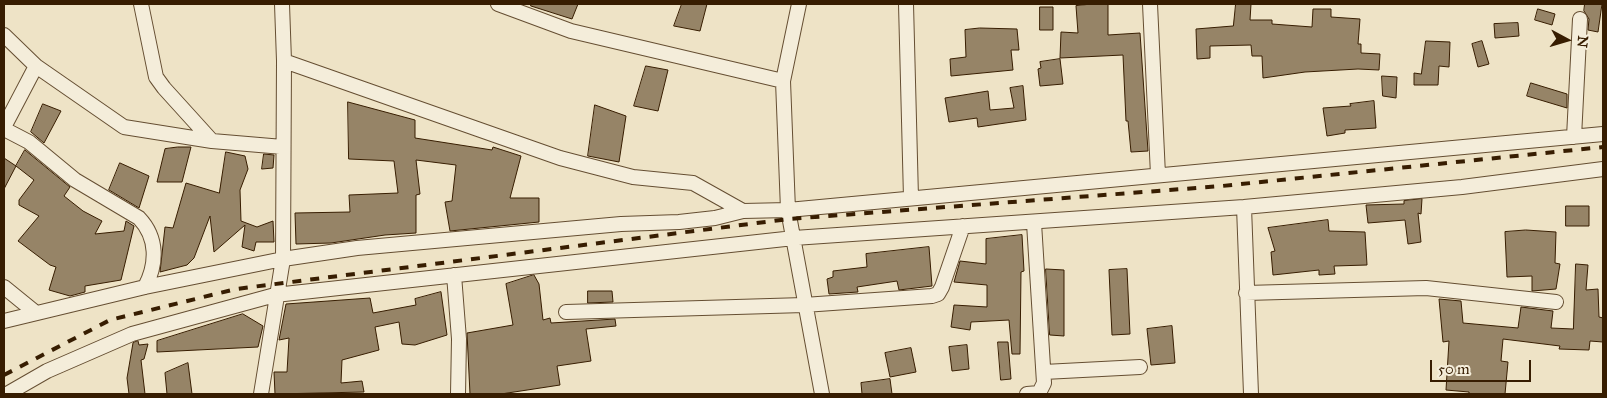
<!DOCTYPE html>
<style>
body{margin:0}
#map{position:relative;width:1607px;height:398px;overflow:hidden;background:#eee3c6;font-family:"IM FELL Great Primer",serif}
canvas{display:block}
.frame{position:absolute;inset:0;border:5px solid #371d01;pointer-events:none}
.north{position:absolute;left:1542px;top:15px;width:50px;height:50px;-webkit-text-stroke:4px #f4edda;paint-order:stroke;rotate:96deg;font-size:14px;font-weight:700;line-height:20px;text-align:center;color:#371d01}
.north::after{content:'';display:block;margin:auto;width:18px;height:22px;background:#371d01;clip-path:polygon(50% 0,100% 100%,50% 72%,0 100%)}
.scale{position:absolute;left:1430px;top:360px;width:101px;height:22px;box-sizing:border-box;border:2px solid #371d01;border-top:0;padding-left:6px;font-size:15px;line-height:18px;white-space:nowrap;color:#371d01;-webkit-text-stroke:4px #f4edda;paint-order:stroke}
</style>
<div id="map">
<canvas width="1607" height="398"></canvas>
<div class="frame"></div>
<div class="north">N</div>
<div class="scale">50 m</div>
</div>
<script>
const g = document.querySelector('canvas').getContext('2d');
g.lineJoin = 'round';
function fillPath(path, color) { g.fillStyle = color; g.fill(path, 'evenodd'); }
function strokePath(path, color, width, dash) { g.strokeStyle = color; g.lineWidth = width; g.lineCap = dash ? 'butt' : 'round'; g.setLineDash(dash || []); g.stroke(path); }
const building = new Path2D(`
 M531,4h47l-6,15 -41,-13z
 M682,4h25l-7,27 -26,-5z
 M1092,4h16v31l32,-2 8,118 -17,1 -3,-31h-2l-3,-66 -63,3 1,-26 17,1 -2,-27z
 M1236,4h15l-1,16h22v4l40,3 1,-18h18v8l29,2 -2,25h3v9l19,1 -1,16 -21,-1 -53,3 -42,6 -1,-22h-10l-1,-11 -41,1v12l-13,1 -1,-30 37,-3z
 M1585,4h17l-4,28 -10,-2 1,-11 -5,-8z
 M1040,7h13v23h-13z
 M1538,9l17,5 -3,11 -17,-5z
 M1518,23l1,13 -24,2 -1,-14z
 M980,28l37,1 2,21h-8l2,20 -62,6 -1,-17 16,-2 -1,-27z
 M1426,41l24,1 -1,25 -10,-1 -1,19h-24v-12l7,1z
 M1482,41l7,23 -11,3 -6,-23z
 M1060,59l3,25 -23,2 -2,-17 3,-1 -1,-6z
 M646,66l22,4 -10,41 -24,-5z
 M1382,76l15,1 -1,21 -13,-2z
 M1531,83l36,11v14l-40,-12z
 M1023,86l3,34 -48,7 -1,-9 -28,4 -4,-24 43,-7 2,19 24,-2 -4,-20z
 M1374,101l2,27 -31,2v3l-18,3 -4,-28 28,-2 -1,-2z
 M348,102l67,18v18l77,12 1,-3 28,9 -11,42h29v24l-89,9 -5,-29 7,-1 4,-36 -40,-5 4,34 -4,1v38l-31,2 -54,8 -35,1 -1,-31 55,-1 -1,-17 49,-2 -4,-32 -45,-2z
 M43,104l18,7 -17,32 -13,-11z
 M595,105l31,11 -7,46 -31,-6z
 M178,147h13l-9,35h-25l8,-33z
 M25,150l45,37 -6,9 19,15 19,10 -7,13 29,-3 2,-10 8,5 -13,54 -36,6v6l-15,4 -21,-6 7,-23 -6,-2 -32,-24 21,-25 -20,-11v-5l15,-20 -18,-14z
 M226,152l19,4 3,13 -8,21 1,31 16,6 16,-6 1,21h-18l-2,9 -12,-4 3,-22 -31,27 -4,-36 -16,42 -7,7 -27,7 5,-45 8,1 13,-45 33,10z
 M264,154l10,1 -1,13 -11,1z
 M4,158l12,8 -12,23z
 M120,163l29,13 -10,32 -30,-18z
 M1422,199l-1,15 -3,-1 3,29 -13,2 -3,-24 -37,3 -2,-18 38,-1v-3z
 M1566,206h23v20h-23z
 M1328,220l1,11 36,1 2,33 -33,1 1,8 -16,1v-5l-46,5 -2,-23 4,-1 -7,-23z
 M1526,230l30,2 -1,31 5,1 -4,25 -24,2v-15l-25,1 -2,-45z
 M1022,235l2,36 -3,1 -1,82h-8l-3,-34 -38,2 -1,8 -19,-3 3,-22 33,2v-22l-33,-3 6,-21 26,3v-25z
 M929,247l3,39 -33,4 -2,-9 -40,6 1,5 -29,2 -2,-15 6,-2v-6l34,-4 -1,-13z
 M1576,264l12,1 -2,25 12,-1 1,28 4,1v24l-13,-1 -1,9 -30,-1 1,-3 -57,-7 -2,22 7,1 -3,32h-36v-2l-23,-2 3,-49 -6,1 -4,-43 22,2 2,22 55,5 3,-21 32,4 -2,17 22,1z
 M1046,269l18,1v66l-14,-1z
 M1127,269l3,65 -18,1 -3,-65z
 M534,275l5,9 4,36 7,-2 1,5 64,-4 1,7 -30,3 5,32 -34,5 3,19 -59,9h-31l-3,-61 46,-8 -7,-41z
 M588,291h24l1,11 -25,1z
 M441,292l6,43 -32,10 -13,-1 -3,-22 -24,5 4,23 -37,10 -1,23 21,-2 2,11 -89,2 -1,-22h13l2,-34 -10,2 7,-36 84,-6 3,15 43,-8 -1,-6z
 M243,314l20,12 -5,21 -101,5v-11z
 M1172,326l3,37 -24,2 -4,-36z
 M138,341l1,4 9,-1 -4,15 -3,1 4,34h-16l-2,-16 6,-35z
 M998,342h10l3,37 -10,1z
 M967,345l2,24 -17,2 -3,-24z
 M911,348l5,24 -26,5 -5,-24z
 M188,363l4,31h-25l-2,-21z
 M890,379l2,15h-30l-1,-11z`);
const minor = new Path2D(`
 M141,4l15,73 8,11 48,53
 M498,4l73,27 212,50
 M799,4l-16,77 5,129 34,184
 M906,4l5,194
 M1150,4l8,171
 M4,35l32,31 88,61 88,14 71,6
 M284,61l276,97 73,19 60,6 50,28 45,-1 815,-76
 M4,127l32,-61
 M4,129l25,13 46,38 64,38c19,20 18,46 6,69
 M1574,137l6,-118
 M1244,207l7,187
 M454,275l5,64 -1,55
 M4,287l32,26
 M1246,293l180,-5 130,14
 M566,312l238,-7 128,-9 6,-2 4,-7 21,-61
 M4,321l141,-34 138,-28 74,-11 264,-24 58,-2 36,-4 28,-7
 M1044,372l96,-5
 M7,394l40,-23 85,-37 143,-39 519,-57 450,-31 218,-20 141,-18
 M261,394l22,-135 1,-198 -2,-57
 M1027,394l12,-1 5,-10 -10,-160`);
const rail = new Path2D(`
 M4,375l106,-55 126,-31 553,-70 433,-33 381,-39`);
fillPath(building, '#968467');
strokePath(building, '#371d01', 1);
strokePath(minor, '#654e32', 16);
strokePath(minor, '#f4edda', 14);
strokePath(rail, '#371d01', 4, [9, 9]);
</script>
